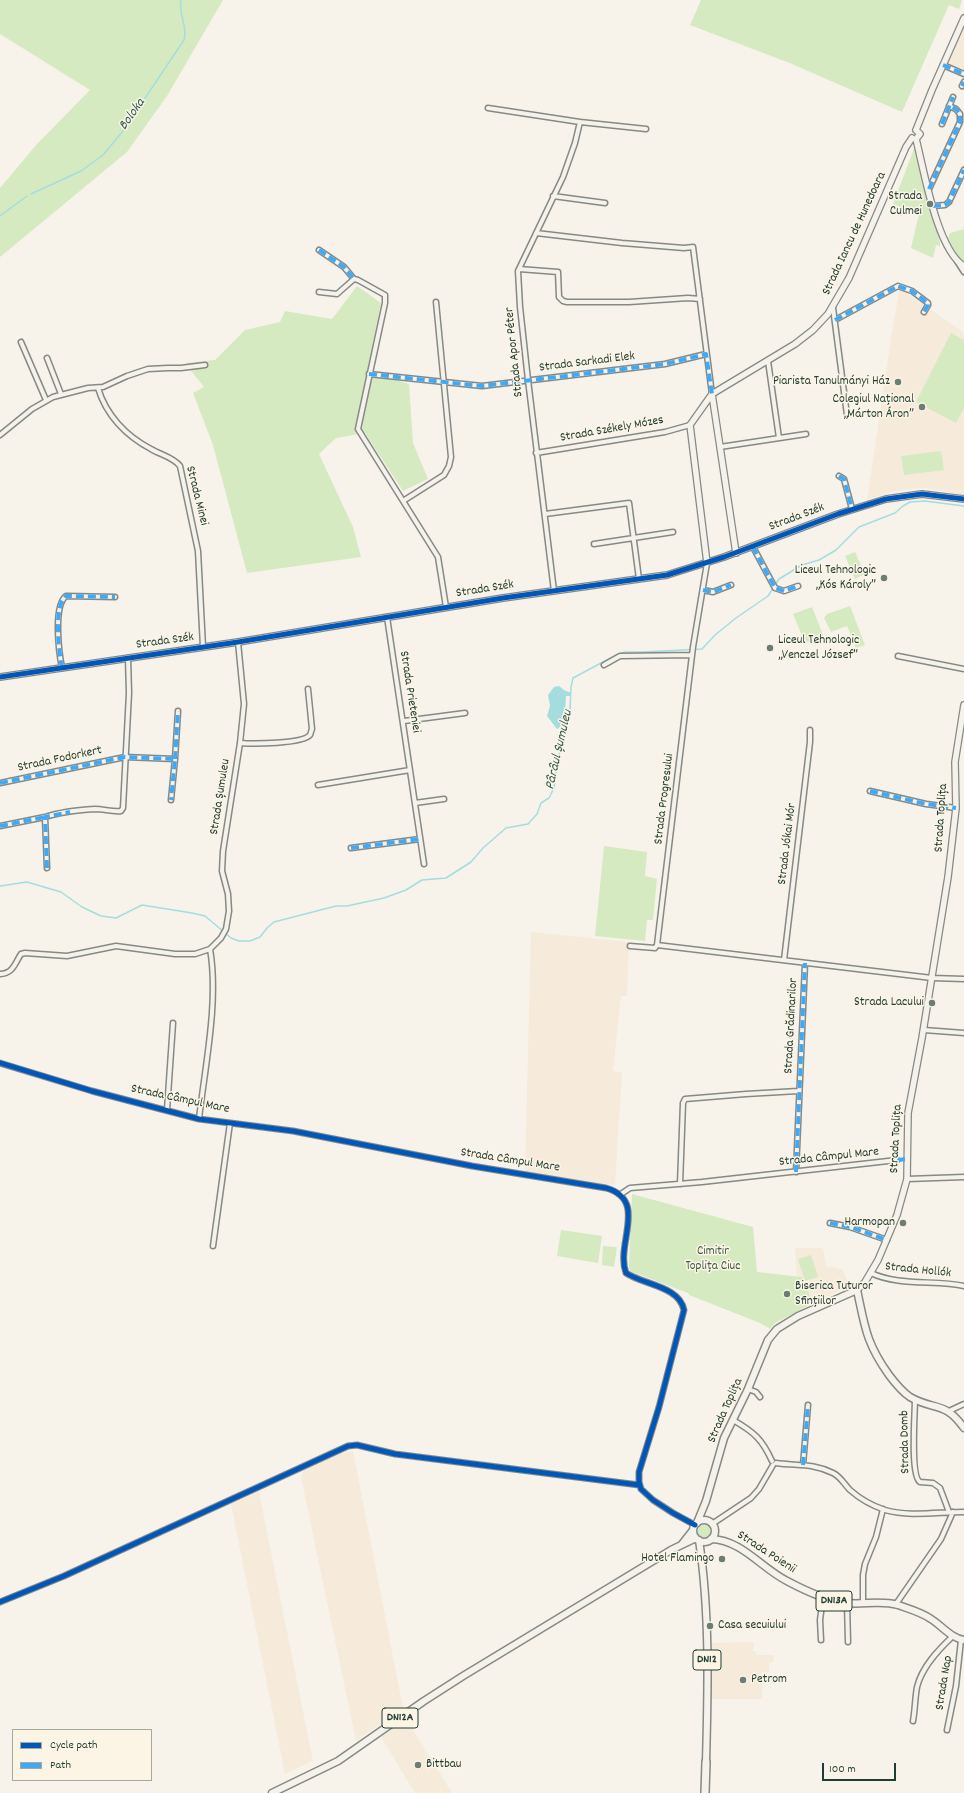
<!DOCTYPE html>
<meta charset="utf-8">
<style>
body{margin:0}
#map{position:relative;width:964px;height:1793px;overflow:hidden;background:#f7f3ea;font-family:Dekko,sans-serif}
canvas{display:block}
.legend{position:absolute;left:12px;top:1729px;width:140px;height:52px;box-sizing:border-box;background:#fcf5e5;border:1px solid #a4ab9e;margin:0;padding:5px 7px;list-style:none;font-size:12px;color:#1f3d34}
.legend li{display:flex;align-items:center;gap:8px;height:20px}
.legend b{width:20px;border:1px solid #a4ab9e}
.scale{position:absolute;left:822px;top:1763px;width:74px;height:18px;box-sizing:border-box;border:2px solid #1f3d34;border-top:0;padding-left:5px;font-size:12px;line-height:14px;white-space:nowrap;color:#1f3d34;-webkit-text-stroke:3px #fcf5e5;paint-order:stroke}
</style>
<div id="map">
<canvas width="964" height="1793"></canvas>
<ul class="legend">
<li><b style="height:5px;background:#0057b8"></b>Cycle path</li>
<li><b style="height:5px;background:#3fa9f5"></b>Path</li>
</ul>
<div class="scale">100 m</div>
</div>
<script>
const g = document.querySelector('canvas').getContext('2d');
g.lineJoin = 'round';
function fillPath(path, color) { g.fillStyle = color; g.fill(path, 'evenodd'); }
function strokePath(path, color, width, dash) { g.strokeStyle = color; g.lineWidth = width; g.lineCap = dash ? 'butt' : 'round'; g.setLineDash(dash || []); g.stroke(path); }
function write(font, color, halo, rows, align = 'center') {
  g.font = font + ' Dekko,sans-serif'; g.lineWidth = 3; g.setLineDash([]); g.textBaseline = 'middle'; g.strokeStyle = halo; g.fillStyle = color; for (const [text, x, y, turn = 0] of rows) {
    g.save(); g.translate(x, y); g.rotate((+turn || 0) * Math.PI / 180); g.textAlign = isNaN(turn) ? turn : align; if (halo) g.strokeText(text, 0, 0); g.fillText(text, 0, 0); g.restore();
  }
}
const built = new Path2D(`
 M964,28v43l-17,-7z
 M901,289l63,44v162l-38,-7 -19,1 -17,3 -23,8 24,-161 8,-47z
 M531,932l98,10 -2,54h-6l-8,75 9,1 -7,113 -90,-13z
 M795,1248h28l3,18 16,3 8,17 -37,17 -11,-26 -5,-1z
 M353,1451l50,257 -47,33 -55,-264 3,-7 36,-16z
 M259,1492l54,269 -28,13 -54,-270z
 M754,1642l-1,9h3v4h18l-1,7 -4,1v9h-7v27h-51l-1,-56z
 M407,1720l45,73h-37l-34,-56z`);
const green = new Path2D(`
 M0,0h223l-56,96 -40,56 -127,105v-69l37,-44 53,-54 -90,-56z
 M701,0h261l-3,9 -10,-4 -47,107 -110,-48 -102,-39z
 M915,146l7,23 9,43 9,30v4l-4,-1 -3,13 -22,-10 8,-34 -26,-10z
 M964,229v33l-8,-6 -9,-16 3,-7z
 M357,286l24,17 -14,68 42,13 4,59 15,36 -25,12 -38,-58 -29,5 -17,16 34,73 8,30 -114,16 -34,-128 -20,-52 11,-6 -19,-24 30,-3 30,-30 35,-8 5,-11 47,8z
 M951,333l13,7v68l-8,15 -40,-21z
 M941,451l3,19 -40,5 -3,-19z
 M855,552l10,22 -10,5 -10,-23z
 M850,606l15,39 -9,3 -9,-22 -16,6 -7,-14 3,-4z
 M812,607l11,28 -18,8 -12,-29z
 M604,846l43,6 -2,24 12,3 -4,41h-6l-2,21 -50,-5z
 M632,1194l121,33 4,45 45,5 11,26 -38,20 -5,6 -10,-6 -71,-28 -1,-2 -58,-22 -1,-4z
 M561,1230l41,6 -4,27 -41,-7z
 M603,1246l14,1 -3,20 -12,-2z
 M811,1255l7,22 -13,4 -7,-22z
 M697 1532a7 7 0 1 1 14 0a7 7 0 1 1-14 0Z`);
const water = new Path2D(`
 M559,686l5,4 7,3 -1,3h-4l-1,17 -4,14 -4,2 -10,-13 3,-10 -2,-11 6,-8z`);
const stream = new Path2D(`
 M31,194l50,-23 22,-16 20,-24 61,-91c4,-16 -6,-24 -3,-40
 M0,216l27,-20
 M0,886l27,-4 34,10 21,15 19,9 15,2 26,-13 50,8 13,3 26,22 8,3h11l10,-4 7,-9 7,-6 62,-16h11l37,-8 22,-8 16,-10 24,-2 25,-16 12,-14 23,-20 22,-4 9,-10 4,-11 8,-5 5,-10 3,-25 13,-52 1,-24 2,-9 45,-24 7,-2h18l59,-3 13,-14 21,-17 32,-22 11,-17 23,-14 17,-5 17,-10 23,-23 36,-14 8,-7 7,-4 15,-1 39,5`);
const street = new Path2D(`
 M943,65l21,9
 M962,86l2,-4
 M488,108l92,14 66,7
 M942,124l11,-27
 M929,189l31,-67v-8l-4,-5 -7,-3
 M553,196l52,7
 M933,206l12,-1 4,-3 15,-32
 M536,233l86,10 62,5 9,-1 19,147
 M319,250l25,17 10,12
 M957,261l7,11
 M519,269l39,3 1,25 4,4 4,1h62l59,-4 12,1
 M319,292l18,2 17,-15 4,1 27,15v8l-27,126 80,128 8,50
 M833,308l14,107
 M835,320l63,-34 14,5 16,12v2l-4,7
 M21,342l25,58
 M47,358l14,36
 M768,361l11,77
 M369,374l113,12 183,-22 41,-10
 M98,388c8,27 28,48 53,61 10,6 22,8 29,17l18,85 5,96
 M0,435l32,-26 21,-12 35,-9 15,-1 24,-11 21,-7 20,-1h13l24,-3
 M720,447l86,-13
 M536,453l129,-21 25,-7
 M839,476l5,3 8,30
 M403,501l41,-26 5,-9 2,-9 -15,-155
 M545,514l84,-11 10,76
 M594,544l79,-12
 M753,547l22,41 9,3 14,-5
 M703,590l10,2 18,-7
 M554,591l-26,-211 -8,-73 -2,-36 45,-94 12,-34 5,-21
 M387,617l37,247
 M898,656l66,13
 M604,665l16,-9 72,-1
 M62,668c-3,-15 -9,-62 4,-72l49,1
 M404,721l61,-8
 M240,743c13,1 62,1 70,-8 1,-2 1,-4 2,-6l-4,-40
 M175,759l3,-48
 M0,783l125,-26 50,2 -4,41
 M318,785l92,-15
 M870,791l56,13 30,4
 M415,803l29,-4
 M0,826l45,-9
 M351,848l69,-9
 M47,868l-2,-51c15,-5 34,-7 50,-8 9,0 17,3 26,2l2,-3 6,-115 -1,-35
 M657,945l36,-298 14,-84
 M630,946l25,2 2,-3 275,33 32,1
 M784,960l26,-218v-12
 M0,974c13,0 15,-11 21,-20l4,-1 42,3 49,-10 59,8h20l15,-5 11,-11 5,-9 3,-18 -1,-17 -6,-23 1,-20 17,-108 4,-39 -6,-62
 M924,1030l40,3
 M0,1063l92,28 107,28 94,12 179,35 134,22c43,12 9,56 20,85 18,12 53,13 58,37l-25,97 -20,65v10l2,7 12,11 20,13 22,12
 M167,1110l6,-87
 M199,1119c6,-53 20,-118 11,-170
 M796,1172l9,-209
 M907,1179l57,-2
 M680,1184l3,-81 2,-4 61,-5 52,-3
 M621,1194l9,-6 72,-6 195,-22
 M830,1223l20,4 37,13
 M213,1246l17,-123
 M871,1273c27,13 64,7 93,13
 M748,1389l8,3 4,5
 M915,1399c0,14 -5,77 5,83l13,1 7,5 9,24
 M949,1411l15,-7
 M733,1420c21,12 29,19 39,41
 M776,1463c21,3 37,0 57,10 8,4 11,11 17,17 9,8 23,16 35,20 25,7 53,2 79,2
 M803,1465l5,-60
 M712,1524l39,-26 8,-9 14,-24
 M0,1602l64,-26 284,-130 9,-1 38,9 244,31
 M847,1603l1,39
 M863,1603v-28l2,-11 11,-27 7,-28
 M896,1604l45,-65 12,-27
 M821,1640l-1,-20 3,-23
 M913,1721c2,-11 2,-23 4,-34 5,-20 21,-37 36,-51
 M947,1730l9,-44 5,-46`);
const secondary = new Path2D(`
 M916,130l16,-40 32,-72
 M916,130l4,4 -4,5
 M916,139c8,31 21,111 48,127
 M712,394l24,159
 M707,563l-17,-138 22,-31 83,-50 18,-14 15,-16 21,-36 57,-131 6,-9
 M0,677l238,-35 265,-44 164,-23 57,-18 114,-43 48,-15 36,-5 42,5
 M857,1290l8,-8 13,-22 19,-45 10,-36 1,-66 14,-75 26,-161 8,-69 -1,-46 9,-57`);
const primary = new Path2D(`
 M693 1531a11 11 0 1 1 22 0a11 11 0 1 1-22 0Z
 M697,1523l9,-22 18,-63 24,-49 20,-49 9,-11 21,-13 59,-26c8,37 9,53 32,85 6,8 12,16 21,22 24,14 34,3 54,31
 M711,1539c31,1 50,29 76,42 17,9 39,20 59,22 18,2 34,-3 52,2 11,4 23,7 33,14 11,7 20,19 33,21
 M699,1540c11,73 9,149 7,222
 M682,1544l11,-14
 M272,1793l66,-32 86,-60 39,-25 208,-126 25,-12`);
const highway = new Path2D(`
 M705,1793l1,-31`);
const quiet = new Path2D(`
 M943,65l21,9
 M962,86l2,-4
 M942,124l11,-27
 M929,189l31,-67v-8l-4,-5 -7,-3
 M933,206l12,-1 4,-3 15,-32
 M319,250l25,17 10,12
 M835,320l63,-34 14,5 16,12v2l-4,7
 M369,374l113,12 183,-22 41,-10 6,40
 M839,476l5,3 8,30
 M753,547l22,41 9,3 14,-5
 M703,590l10,2 18,-7
 M62,668c-3,-15 -9,-62 4,-72l49,1
 M175,759l3,-48
 M0,783l125,-26 50,2 -4,41
 M870,791l56,13 30,4
 M0,826l45,-9
 M351,848l69,-9
 M47,868l-2,-51 25,-5
 M897,1160l10,-1
 M796,1172l9,-209
 M830,1223l20,4 37,13
 M803,1465l5,-60`);
const cycleway = new Path2D(`
 M0,677l238,-35 265,-44 164,-23 57,-18 114,-43 48,-15 36,-5 42,5
 M0,1063l92,28 107,28 94,12 179,35 134,22c43,12 9,56 20,85 18,12 53,13 58,37l-25,97 -20,65v10l2,7 12,11 20,13 22,12
 M0,1602l64,-26 284,-130 9,-1 38,9 244,31`);
const markers = [
 [930,204,4,"#6b7d74"],
 [898,382,4,"#6b7d74"],
 [922,407,4,"#6b7d74"],
 [884,578,4,"#6b7d74"],
 [770,648,4,"#6b7d74"],
 [932,1003,4,"#6b7d74"],
 [903,1223,4,"#6b7d74"],
 [787,1294,4,"#6b7d74"],
 [722,1559,4,"#6b7d74"],
 [710,1626,4,"#6b7d74"],
 [743,1680,4,"#6b7d74"],
 [418,1765,4,"#6b7d74"]
];
const shields = [
 [834,1601,36],
 [707,1660,28],
 [400,1718,36]
];
const shieldNames = [
 ["DN13A",834,1601],
 ["DN12",707,1660],
 ["DN12A",400,1718]
];
const poiNames = [
 ["Strada",922,197],
 ["Culmei",922,212],
 ["Piarista Tanulmányi Ház",890,382],
 ["Colegiul Național",914,400],
 ["„Márton Áron”",914,415],
 ["Liceul Tehnologic",876,571],
 ["„Kós Károly”",876,586],
 ["Liceul Tehnologic",778,641,"left"],
 ["„Venczel József”",778,656,"left"],
 ["Strada Lacului",924,1003],
 ["Harmopan",895,1223],
 ["Biserica Tuturor",795,1287,"left"],
 ["Sfințiilor",795,1302,"left"],
 ["Hotel Flamingo",714,1559],
 ["Casa secuiului",718,1626,"left"],
 ["Petrom",751,1680,"left"],
 ["Bittbau",426,1765,"left"]
];
const streetNames = [
 ["Strada Iancu de Hunedoara",855,234,-65],
 ["Strada Apor Péter",515,352,-96],
 ["Strada Sarkadi Elek",587,363,-7],
 ["Strada Székely Mózes",612,430,-10],
 ["Strada Minei",196,496,76],
 ["Strada Szék",797,518,-21],
 ["Strada Szék",485,590,-9],
 ["Strada Szék",165,642,-8],
 ["Strada Prieteniei",409,692,81],
 ["Strada Fodorkert",60,760,-12],
 ["Strada Șumuleu",221,797,-81],
 ["Strada Progresului",665,799,-83],
 ["Strada Toplița",942,818,-86],
 ["Strada Jókai Mór",788,844,-83],
 ["Strada Grădinarilor",792,1026,-87],
 ["Strada Câmpul Mare",180,1100,12],
 ["Strada Toplița",897,1139,-87],
 ["Strada Câmpul Mare",829,1158,-6],
 ["Strada Câmpul Mare",510,1161,9],
 ["Strada Hollók",918,1271,6],
 ["Strada Toplița",726,1411,-66],
 ["Strada Domb",906,1442,-91],
 ["Strada Poienii",766,1553,33],
 ["Strada Nap",945,1683,-81]
];
const parkNames = [
 ["Cimitir",713,1252],
 ["Toplița Ciuc",713,1267]
];
const waterNames = [
 ["Boloka",133,115,-55],
 ["Pârâul Șumuleu",560,750,-77]
];
fillPath(built, '#f6eadb');
fillPath(green, '#d5eac1');
fillPath(water, '#a5dddf');
strokePath(stream, '#a5dddf', 1.5);
strokePath(street, '#868984', 7);
strokePath(secondary, '#868984', 8);
strokePath(primary, '#868984', 9);
strokePath(highway, '#868984', 10);
strokePath(street, '#f5f2ec', 4);
strokePath(secondary, '#f5f2ec', 5.5);
strokePath(primary, '#f5f2ec', 6);
strokePath(highway, '#f5f2ec', 7);
strokePath(quiet, '#3fa9f5', 4, [8, 4]);
strokePath(cycleway, '#0057b8', 5);
for (const [x, y, r, color] of markers) { const dot = new Path2D(); dot.arc(x, y, r, 0, 2 * Math.PI); g.fillStyle = color; g.fill(dot); strokePath(dot, '#fcf5e5', 1.5); }
for (const [x, y, w] of shields) { const box = new Path2D(); box.roundRect(x - w / 2, y - 10, w, 20, 3); g.fillStyle = '#fcf5e5'; g.fill(box); strokePath(box, '#1f3d34', 1); }
write('bold 12px', '#1f3d34', null, shieldNames);
write('13px', '#1f3d34', '#fcf5e5', poiNames, 'right');
write('13px', '#1f3d34', '#fcf5e5', streetNames);
write('13px', '#3e5e49', '#fcf5e5', parkNames);
write('italic 14px', '#335b55', '#fcf5e5', waterNames);
</script>
